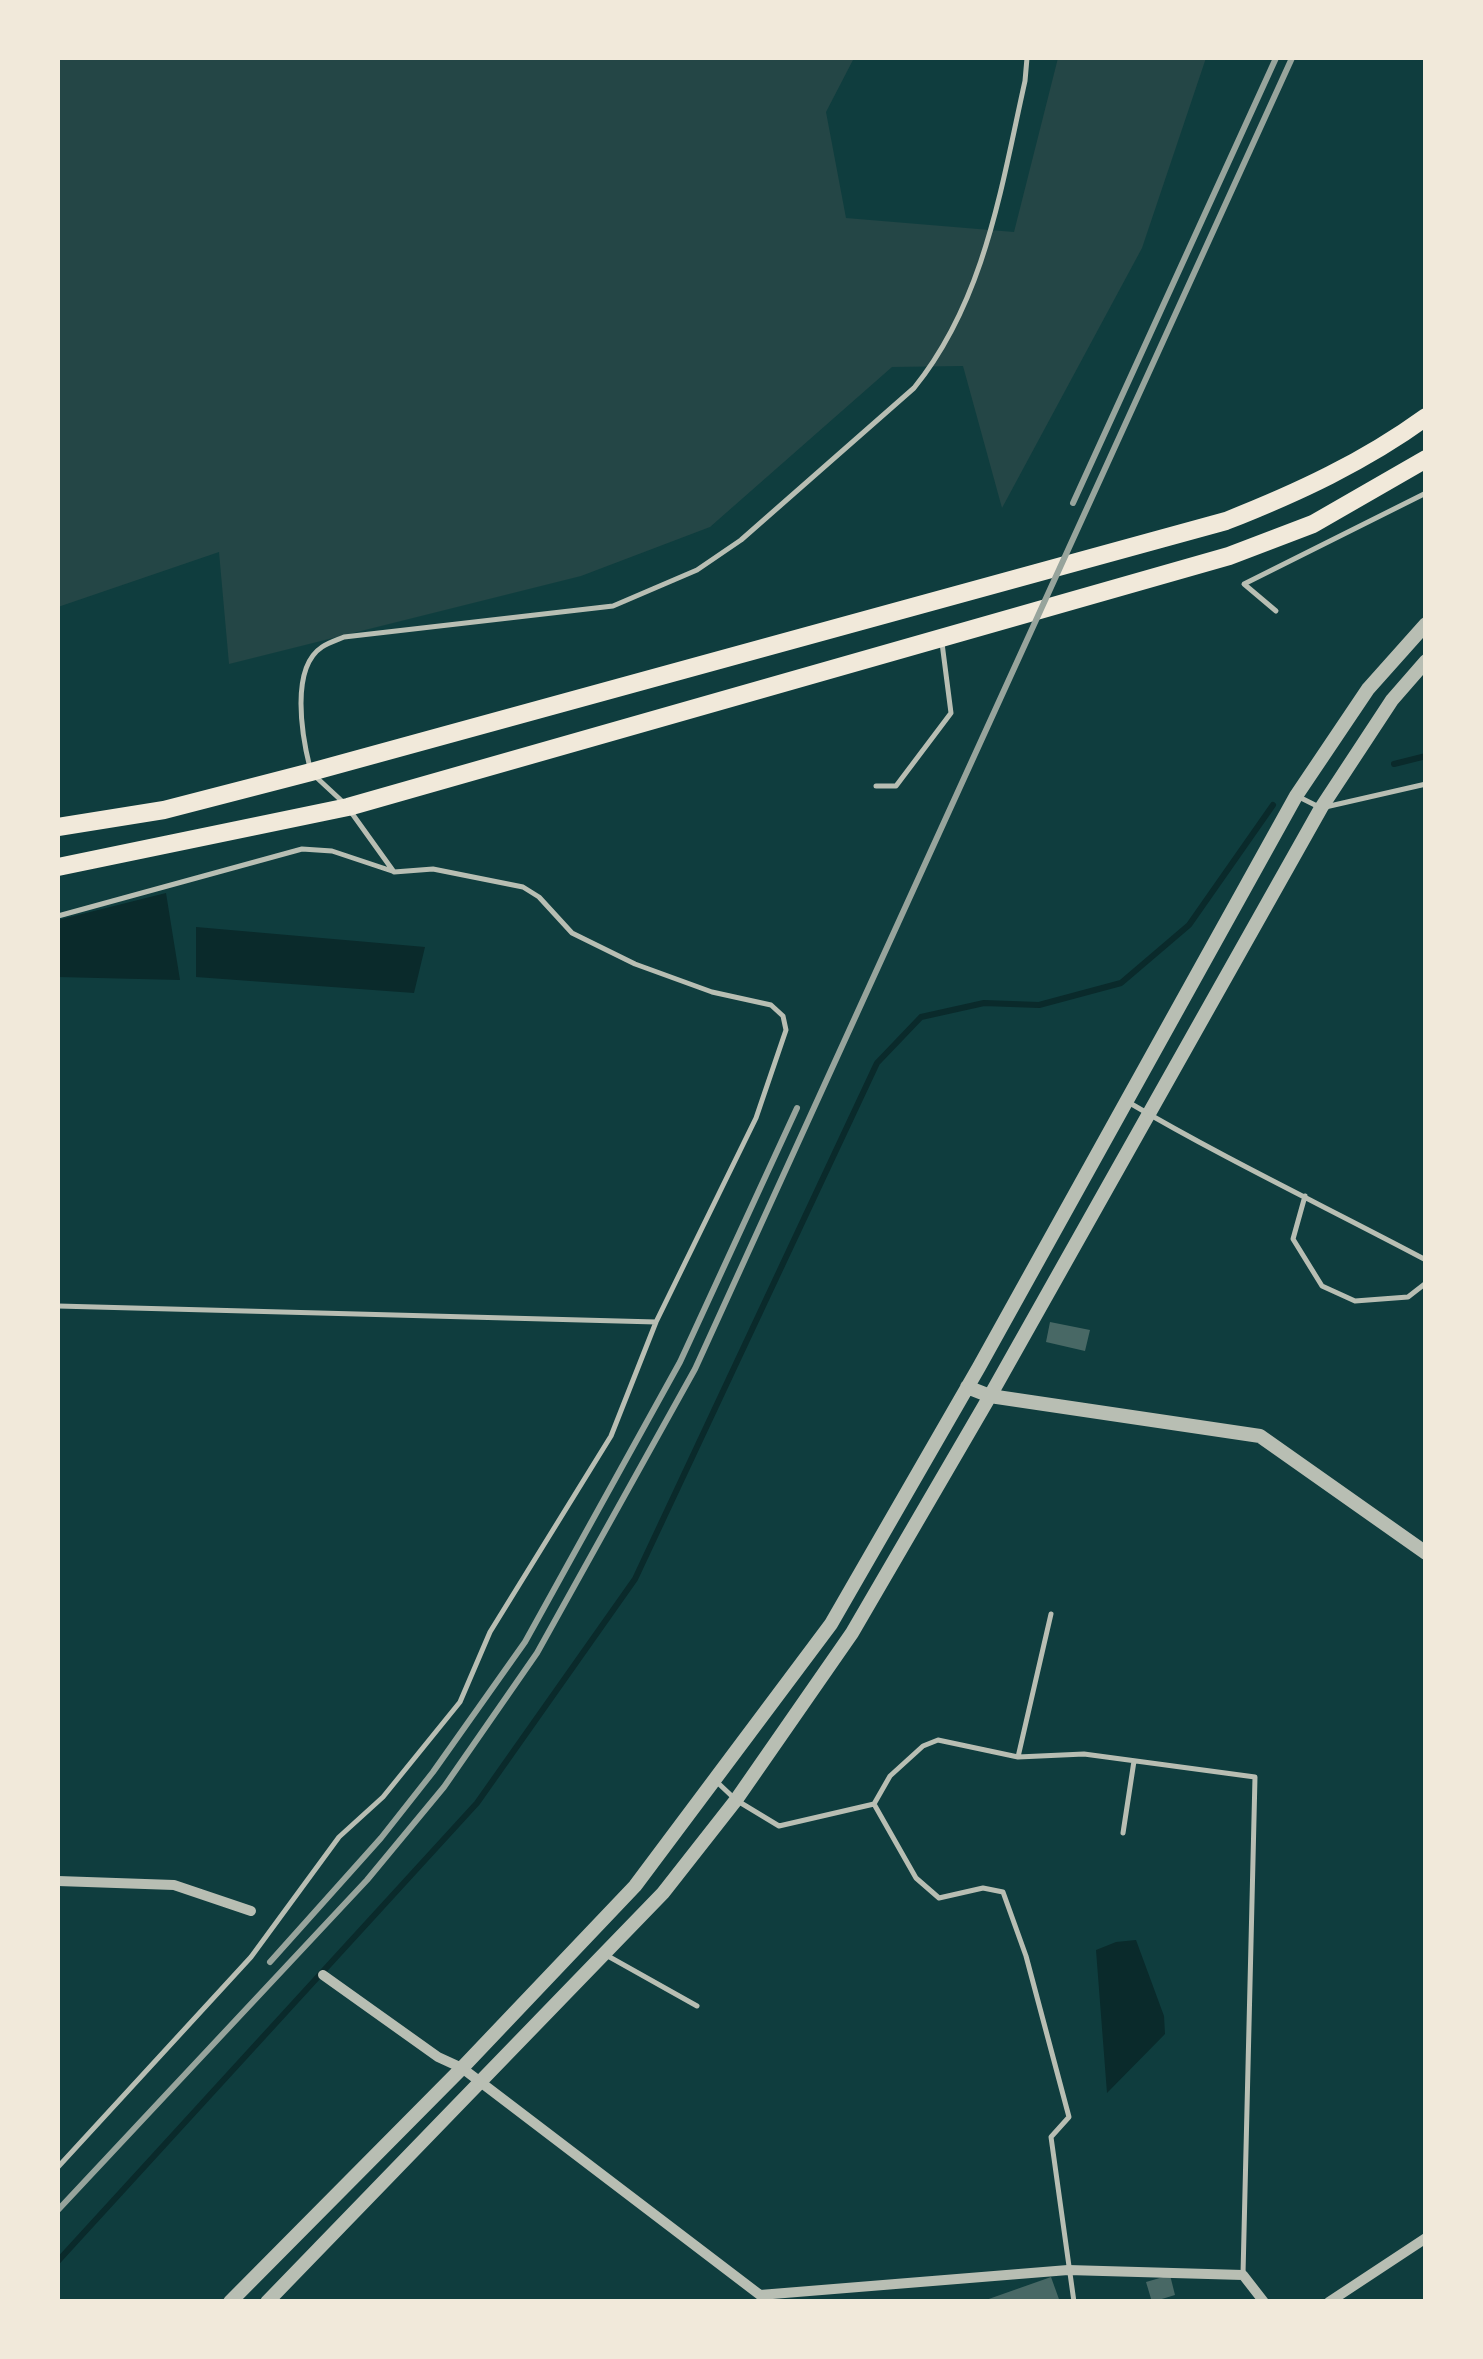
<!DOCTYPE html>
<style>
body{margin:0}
#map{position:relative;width:1483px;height:2359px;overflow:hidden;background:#0f3d3e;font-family:Figtree,sans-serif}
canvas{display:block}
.frame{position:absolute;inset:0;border:60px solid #f1e9da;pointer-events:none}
</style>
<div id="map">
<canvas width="1483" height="2359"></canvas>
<div class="frame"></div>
</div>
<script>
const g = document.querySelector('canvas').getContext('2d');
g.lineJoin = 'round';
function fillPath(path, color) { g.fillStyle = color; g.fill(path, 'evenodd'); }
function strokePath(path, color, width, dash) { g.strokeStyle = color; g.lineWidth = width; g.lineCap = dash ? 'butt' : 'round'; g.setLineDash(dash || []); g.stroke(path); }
const green = new Path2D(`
 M58,58h796l-28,54 20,106 168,14 44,-174h148l-64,190 -140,260 -39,-142 -71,1 -182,160 -129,49 -352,88 -10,-112 -161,55z`);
const water = new Path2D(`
 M166,893l14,87 -122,-3v-57z
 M196,927l229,20 -11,46 -218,-16z
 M1136,1940l28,76 1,18 -58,59 -11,-143 20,-8z`);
const stream = new Path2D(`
 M1394,764l32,-8
 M58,2261l419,-458 158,-224 242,-516 44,-46 63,-14 55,2 82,-22 68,-58 84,-120`);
const building = new Path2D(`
 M1050,1322l40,8 -5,21 -39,-9z
 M1170,2275l5,20 -23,7 -6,-20z
 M1051,2277l9,25h-77v-1z`);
const service = new Path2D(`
 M1276,611l-32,-27 182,-91
 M310,768c-8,-32 -20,-100 12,-121 6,-4 15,-7 22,-10l269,-31 84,-36 44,-30 173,-152c71,-88 87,-200 111,-307l2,-23
 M316,777l28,26
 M876,786h20l55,-73 -9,-70
 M1299,797l22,11 105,-24
 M58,916l244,-67 30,2 60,20
 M1128,1102c97,57 198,105 298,158
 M1305,1196l-12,43 29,47 33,15 53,-4 18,-14
 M58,1306l598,16
 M1018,1757l33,-143
 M718,1783l18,17 43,26 95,-22 16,-28 33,-30 15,-6 80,17 66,-3 171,23 -12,497
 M874,1804l42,74 23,20 44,-10 20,4 23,64 43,161 -18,20 23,165
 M1123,1833l11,-72
 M606,1955l91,51
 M58,2167l193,-210 88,-120 44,-40 77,-95 30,-70 121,-196 45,-114 100,-204 30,-88 -3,-14 -12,-11 -59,-13 -77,-28 -63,-31 -33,-36 -16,-10 -90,-18 -39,3 -43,-60`);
const minor = new Path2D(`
 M58,1881l116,4 77,26
 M323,1975l115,82 24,11 298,227 308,-25 175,5 21,27
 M1329,2302l97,-64`);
const tertiary = new Path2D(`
 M967,1387l23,9 270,40 166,117
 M230,2302l232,-234 173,-182 196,-262 148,-257 317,-571 72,-107 58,-65
 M267,2302l396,-409 73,-93 116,-167 138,-237 331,-588 71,-108 34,-39`);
const primary = new Path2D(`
 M58,827l106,-17 147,-38 915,-251c71,-28 138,-59 200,-104
 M58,867l290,-60 881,-251 84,-32 113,-65`);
const rail = new Path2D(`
 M1073,503l203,-445
 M270,1962l111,-124 52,-66 92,-130 155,-280 117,-254
 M58,2210l309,-330 77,-93 93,-134 158,-284 597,-1311`);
fillPath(green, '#244646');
fillPath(water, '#0a2a2b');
strokePath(stream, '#0a2a2b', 6);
fillPath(building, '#486865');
strokePath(service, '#b8beb3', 5);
strokePath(minor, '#b8beb3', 10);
strokePath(tertiary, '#b8beb3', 14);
strokePath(primary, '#f1e9da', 18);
strokePath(rail, '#97a49c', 6);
</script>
